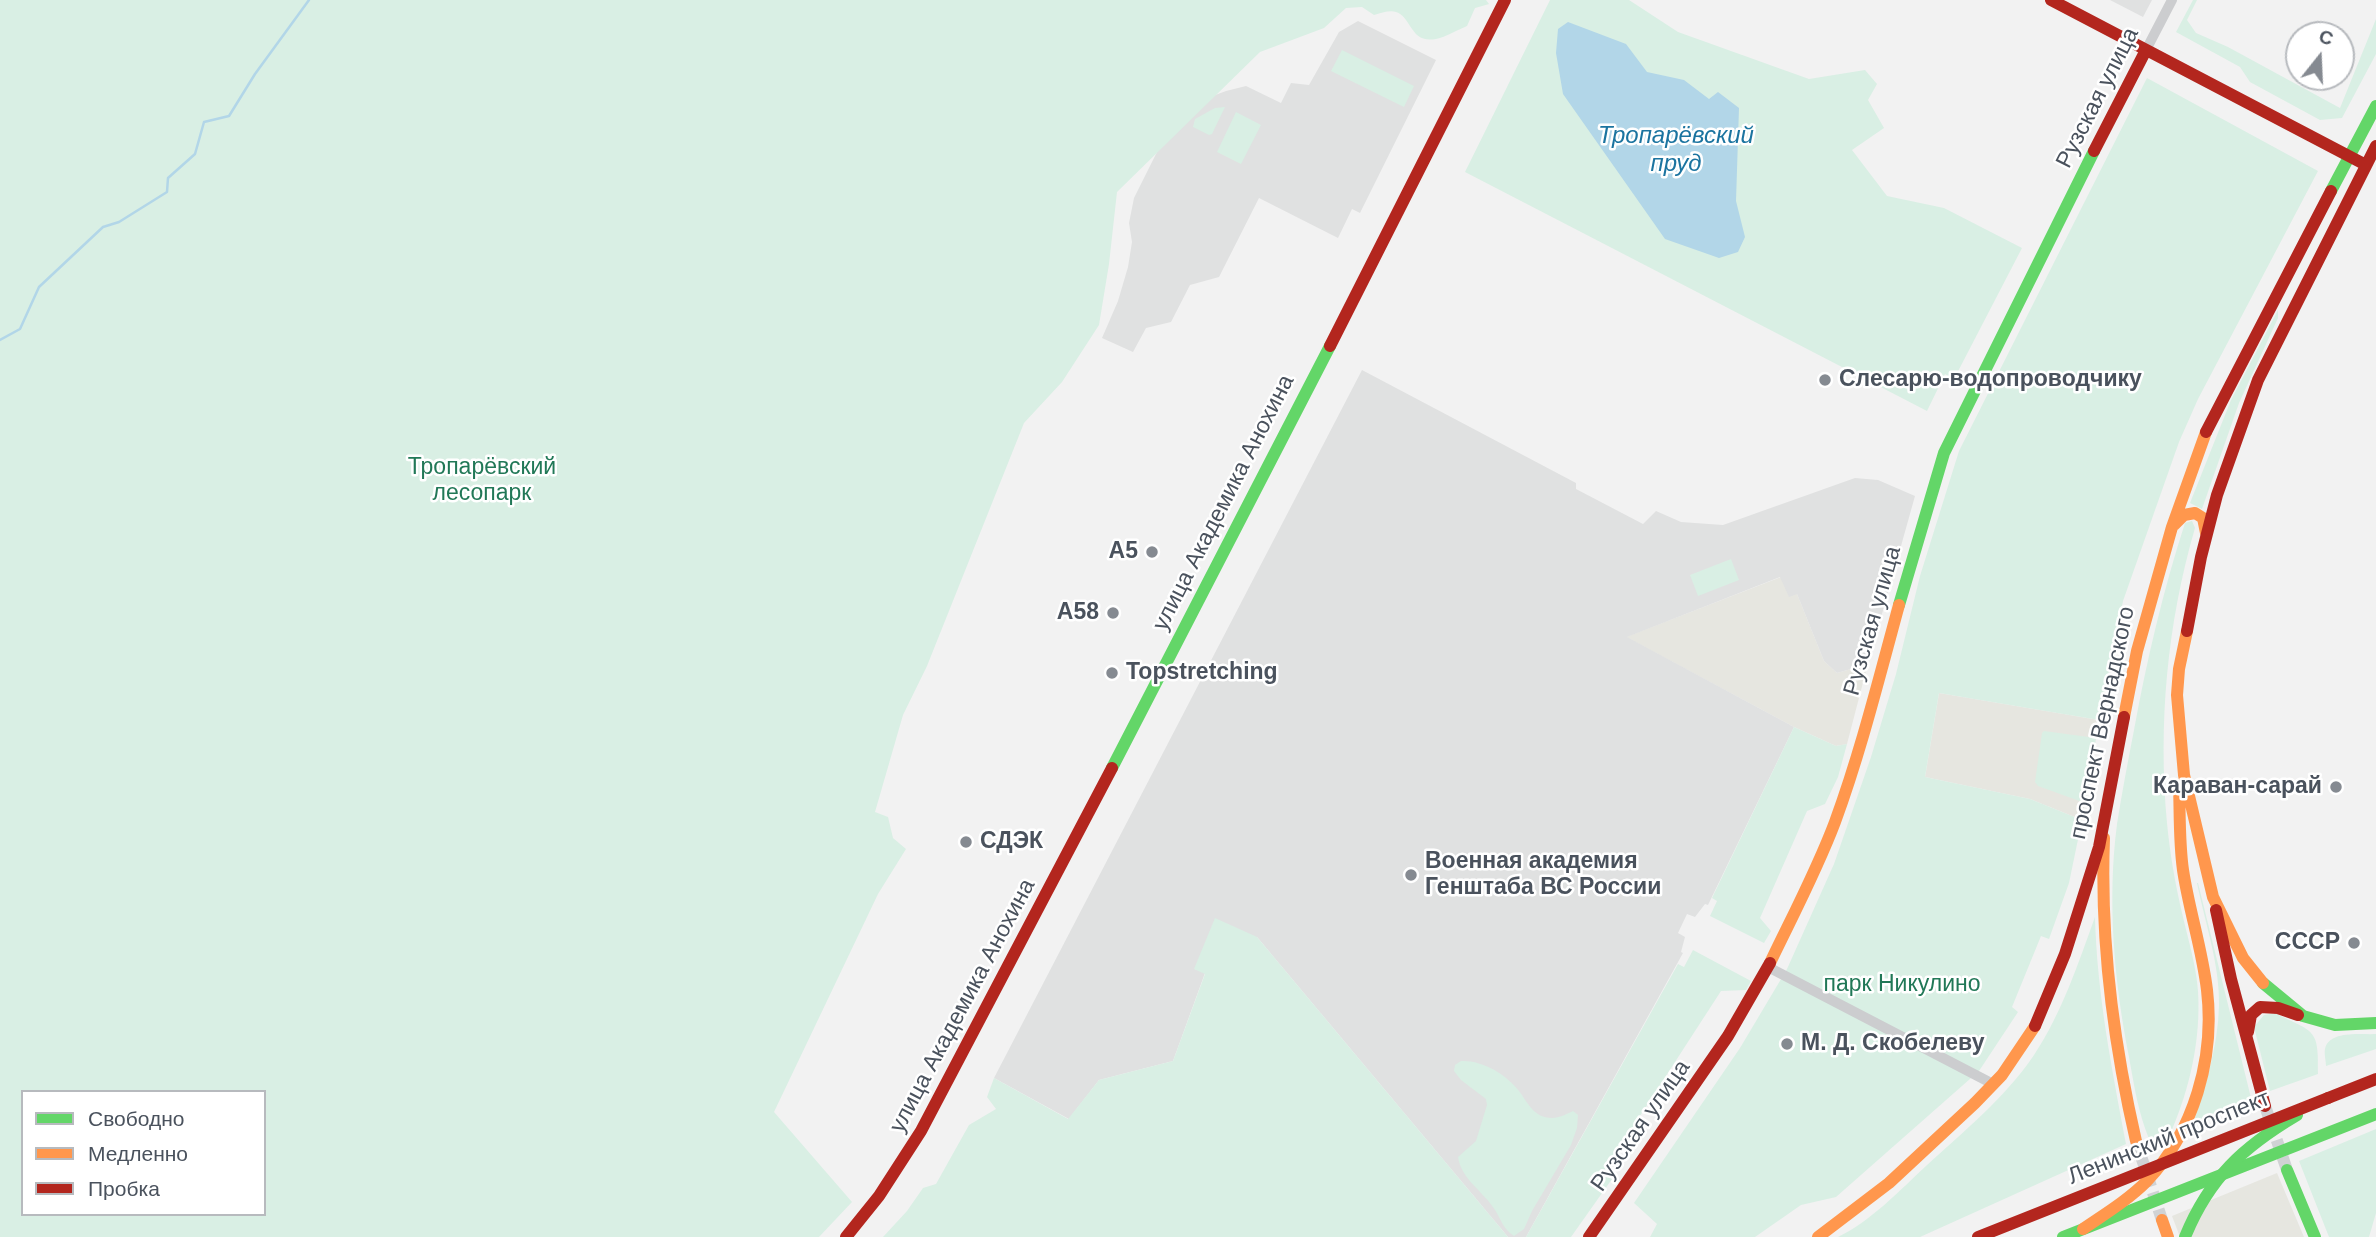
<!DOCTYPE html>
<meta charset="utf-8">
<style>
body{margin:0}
#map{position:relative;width:2376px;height:1237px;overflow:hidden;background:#f2f2f2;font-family:Helvetica,sans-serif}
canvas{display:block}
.legend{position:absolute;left:21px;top:1090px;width:245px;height:126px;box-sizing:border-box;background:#fff;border:2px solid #b7babe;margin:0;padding:9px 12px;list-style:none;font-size:21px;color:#4a525d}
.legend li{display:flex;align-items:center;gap:14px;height:35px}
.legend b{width:35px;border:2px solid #b7babe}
.north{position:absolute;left:2285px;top:21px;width:70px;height:70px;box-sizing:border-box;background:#fff;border:2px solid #b7babe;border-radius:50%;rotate:18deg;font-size:19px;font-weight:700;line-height:28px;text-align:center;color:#4a525d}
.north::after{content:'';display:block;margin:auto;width:24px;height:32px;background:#858a91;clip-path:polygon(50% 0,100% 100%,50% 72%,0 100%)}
</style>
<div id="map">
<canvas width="2376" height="1237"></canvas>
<ul class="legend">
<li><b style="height:9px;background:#63d668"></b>Свободно</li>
<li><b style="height:9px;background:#ff974d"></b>Медленно</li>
<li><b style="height:9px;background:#b3261e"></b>Пробка</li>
</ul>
<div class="north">С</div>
</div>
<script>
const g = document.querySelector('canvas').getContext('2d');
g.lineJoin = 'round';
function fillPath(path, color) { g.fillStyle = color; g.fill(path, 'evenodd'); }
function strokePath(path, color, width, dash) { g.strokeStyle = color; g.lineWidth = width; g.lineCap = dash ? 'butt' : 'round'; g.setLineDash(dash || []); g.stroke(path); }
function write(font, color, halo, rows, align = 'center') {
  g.font = font + ' Helvetica,sans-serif'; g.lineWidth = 5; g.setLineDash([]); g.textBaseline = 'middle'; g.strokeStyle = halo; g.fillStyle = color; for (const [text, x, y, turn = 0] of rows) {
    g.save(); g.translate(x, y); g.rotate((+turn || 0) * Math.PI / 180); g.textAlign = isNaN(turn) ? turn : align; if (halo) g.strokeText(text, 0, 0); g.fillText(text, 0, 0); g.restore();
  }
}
const commercial = new Path2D(`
 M1781,577l16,17 27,67 13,12 17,-5 12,3 -19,73 -11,2 -42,-19 -168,-90z
 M1939,693l160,27 -17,100 -52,-21 -105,-22z
 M2277,1173l27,64h-124l-8,-21z`);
const education = new Path2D(`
 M2110,0h42l-9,17z
 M1358,21l78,39 -76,153 -8,-4 -14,29 -79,-40 -40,79 -29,8 -19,37 -25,6 -13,24 -31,-14 16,-37 10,-34 4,-25 -3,-19 5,-25 26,-52 50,-49 16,-6 20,-5 35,17 10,-20 18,2 30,-53z
 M1362,370l214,113v6l67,35 13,-13 25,11 42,3 132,-47 23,2 37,16 -49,175 -12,-3 -17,5 -13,-12 -27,-67 -8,3 -9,-20 -153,60 167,90 -86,178 -3,-1 -10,13 -8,-3 -9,19 7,4 -4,15 2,1 -157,284h-18l-251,-300 -62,32 10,4 -32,88 -74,19 -30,39 -75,-41z`);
const green = new Path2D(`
 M0,0h1486l3,4 -14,4 -8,18c-10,4 -21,11 -31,13 -26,5 -24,-22 -40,-27 -6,-2 -15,1 -22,3l-12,-8 -16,1 -22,20 -64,24 -143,140 -8,72 -10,61 -37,57 -38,41 -97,243 -24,49 -28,97 13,5 5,21 13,11 -28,45 -104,218 78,90 -33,35h-819zM23,1092h241v122h-241z
 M1550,0h79l49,32 131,47 56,-9 12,14 -9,16 16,28 -32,22 35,46 57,12 78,40 -68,131 -9,-5 -18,37 -462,-239z
 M2193,0h4l-10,20 9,13 32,14 112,61 36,-89v35l-34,64 -22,2 -70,-38 -10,-15 -64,-35z
 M1342,50l72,36 -10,21 -73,-36z
 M2147,78l171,93 -120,228 -19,43 -56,159 -24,119 -160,-27 -14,84 105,22 52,21 -13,63 -20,56 -8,-3 -29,71 6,5 -39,59 -143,126 -35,8 -46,32h-105l7,-13 -23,-21 106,-155 47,-79 47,-105 37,-107 25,-83 24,-98 39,-125z
 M1225,107l-13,27 -3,1 -16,-8 2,-8 20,-11z
 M1236,112l25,13 -20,39 -24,-12z
 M2278,310v8l-39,85 -37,106 -12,-6 41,-103z
 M2192,521l3,7c-28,96 -37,196 -28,295 3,31 8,60 15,90 6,26 14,52 16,78 3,48 -8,97 -27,141l-22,7c-11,-27 -15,-54 -20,-82 -15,-76 -22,-156 -12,-233 5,-32 11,-63 17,-94 13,-71 29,-139 51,-207z
 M1731,559l8,21 -41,16 -8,-21z
 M1794,727l42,19 11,-2 -9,33 -13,27 -18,7 -47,107 11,13 -7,12 -54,-27 7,-15 -5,-3z
 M2044,731l52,7 -11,65 -47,-17 -3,-4 7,-49z
 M2197,883h1l54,219 -60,25c13,-39 26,-80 27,-121 1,-41 -14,-83 -22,-123z
 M2095,917c2,78 17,152 31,227l-206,93h-82c33,-16 61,-46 88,-71 38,-35 79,-68 108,-111 28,-42 44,-91 61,-138z
 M1215,918l42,19 251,300h-625l24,-26 16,-23 13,-4 33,-59 27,-16 -9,-12 7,-19 74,41 31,-39 74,-19 32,-87 -11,-5z
 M1693,950l58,31 -5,9 -25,1 -118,182 9,6 -41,58h-45l152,-273 6,3z
 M2275,1013c39,20 44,14 43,61l-48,17 -16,-64 10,-12z
 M2376,1034v15l-50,17c0,-5 -2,-12 -1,-17 4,-19 37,-14 51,-15z
 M1461,1061c21,-1 45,13 58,30 9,12 15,27 33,27 7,0 15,-4 21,-7l5,4 -1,13 -6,17 -39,66 -8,18 -10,7c-11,-7 -12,-15 -19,-26 -11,-18 -34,-31 -37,-53l18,-16 11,-36 -1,-6 -25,-19 -7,-9 1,-6z
 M2376,1129v84l-7,24h-40l-30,-76z`);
const water = new Path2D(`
 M1568,22l58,22 21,28 37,8 25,19 9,-7 21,16 -3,93 9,36 -7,15 -19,6 -54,-19 -102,-145 -7,-41 2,-24z`);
const stream = new Path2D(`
 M0,340l20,-11 19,-42 64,-60 16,-5 48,-30 1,-14 27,-24 9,-32 25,-6 26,-42 54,-74`);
const secondaryTunnel = new Path2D(`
 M2265,1106l22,64
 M2136,1141l26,79`);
const street = new Path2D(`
 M2146,50l26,-50
 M1768,967l225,117`);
const fast = new Path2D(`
 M2331,191l45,-85
 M1899,605l45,-152 150,-302
 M1112,768l218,-422
 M2263,983l40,33 32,9 41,-2
 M2287,1170l28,67
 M2063,1237l313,-123`);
const slow = new Path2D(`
 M2174,525l10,-10 11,-2 8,5 3,15
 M2187,631l-8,38 -2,26 7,80 29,122 30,61 20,25
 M2124,717l13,-66 35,-124 34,-95
 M2104,838c-4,103 9,203 32,303
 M1770,963c22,-46 47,-93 65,-141 26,-71 44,-144 64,-217
 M2162,1220l6,17
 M2083,1229c22,-15 45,-29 64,-48 47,-50 68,-123 60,-191 -5,-41 -18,-80 -24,-120 -4,-28 -3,-57 -4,-85
 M1818,1237l71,-54 86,-80 27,-28 33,-49`);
const jam = new Path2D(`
 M2051,0l315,165
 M2094,151l52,-101
 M1330,346l175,-346
 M2206,432l125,-241
 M2187,631l14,-74 16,-62 41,-115 118,-234
 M2216,910l15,69 34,127
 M2035,1026l30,-72 34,-107 25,-130
 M2248,1032l3,-17 9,-8 18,1 20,7
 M2328,1098l48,-19
 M846,1237l33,-41 42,-65 191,-363
 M1589,1237l139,-201 42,-73`);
const fastBridge = new Path2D(`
 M2185,1237c24,-59 58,-90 112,-122`);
const jamBridge = new Path2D(`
 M1978,1237l350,-139`);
const markers = [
 [1825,380,7,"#858a91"],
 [1152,552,7,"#858a91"],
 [1113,613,7,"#858a91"],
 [1112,673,7,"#858a91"],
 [2336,787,7,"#858a91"],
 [966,842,7,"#858a91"],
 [1411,875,7,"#858a91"],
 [2354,943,7,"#858a91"],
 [1787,1044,7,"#858a91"]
];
const streetNames = [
 ["Рузская улица",2098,98,-63],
 ["улица Академика Анохина",1224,503,-63],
 ["Рузская улица",1873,621,-74],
 ["проспект Вернадского",2103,723,-78],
 ["улица Академика Анохина",963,1006,-62],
 ["Рузская улица",1641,1126,-55],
 ["Ленинский проспект",2169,1138,-22]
];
const poiNames = [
 ["Слесарю-водопроводчику",1839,380],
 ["А5",1138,552,"right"],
 ["А58",1099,613,"right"],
 ["Topstretching",1126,673],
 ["Караван-сарай",2322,787,"right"],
 ["СДЭК",980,842],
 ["Военная академия",1425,862],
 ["Генштаба ВС России",1425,888],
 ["СССР",2340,943,"right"],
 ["М. Д. Скобелеву",1801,1044]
];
const parkNames = [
 ["Тропарёвский",482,468],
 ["лесопарк",482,494],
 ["парк Никулино",1902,985]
];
const waterNames = [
 ["Тропарёвский",1676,136],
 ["пруд",1676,164]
];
fillPath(commercial, '#e6e6e0');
fillPath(education, '#e0e1e1');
fillPath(green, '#d9efe4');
fillPath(water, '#b2d6e8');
strokePath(stream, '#b2d6e8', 2.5);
strokePath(secondaryTunnel, '#d0d2d4', 12, [12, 6]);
strokePath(street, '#cccdcf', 10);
strokePath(fast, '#63d668', 12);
strokePath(slow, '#ff974d', 12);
strokePath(jam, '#b3261e', 12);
strokePath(fastBridge, '#63d668', 12);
strokePath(jamBridge, '#b3261e', 12);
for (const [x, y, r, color] of markers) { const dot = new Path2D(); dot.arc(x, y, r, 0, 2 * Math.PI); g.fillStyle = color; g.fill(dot); strokePath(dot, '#fff', 2.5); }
write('23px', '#4a525d', '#fff', streetNames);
write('bold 23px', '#4a525d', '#fff', poiNames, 'left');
write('23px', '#217857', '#fff', parkNames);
write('italic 24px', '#1b74a0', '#fff', waterNames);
</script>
